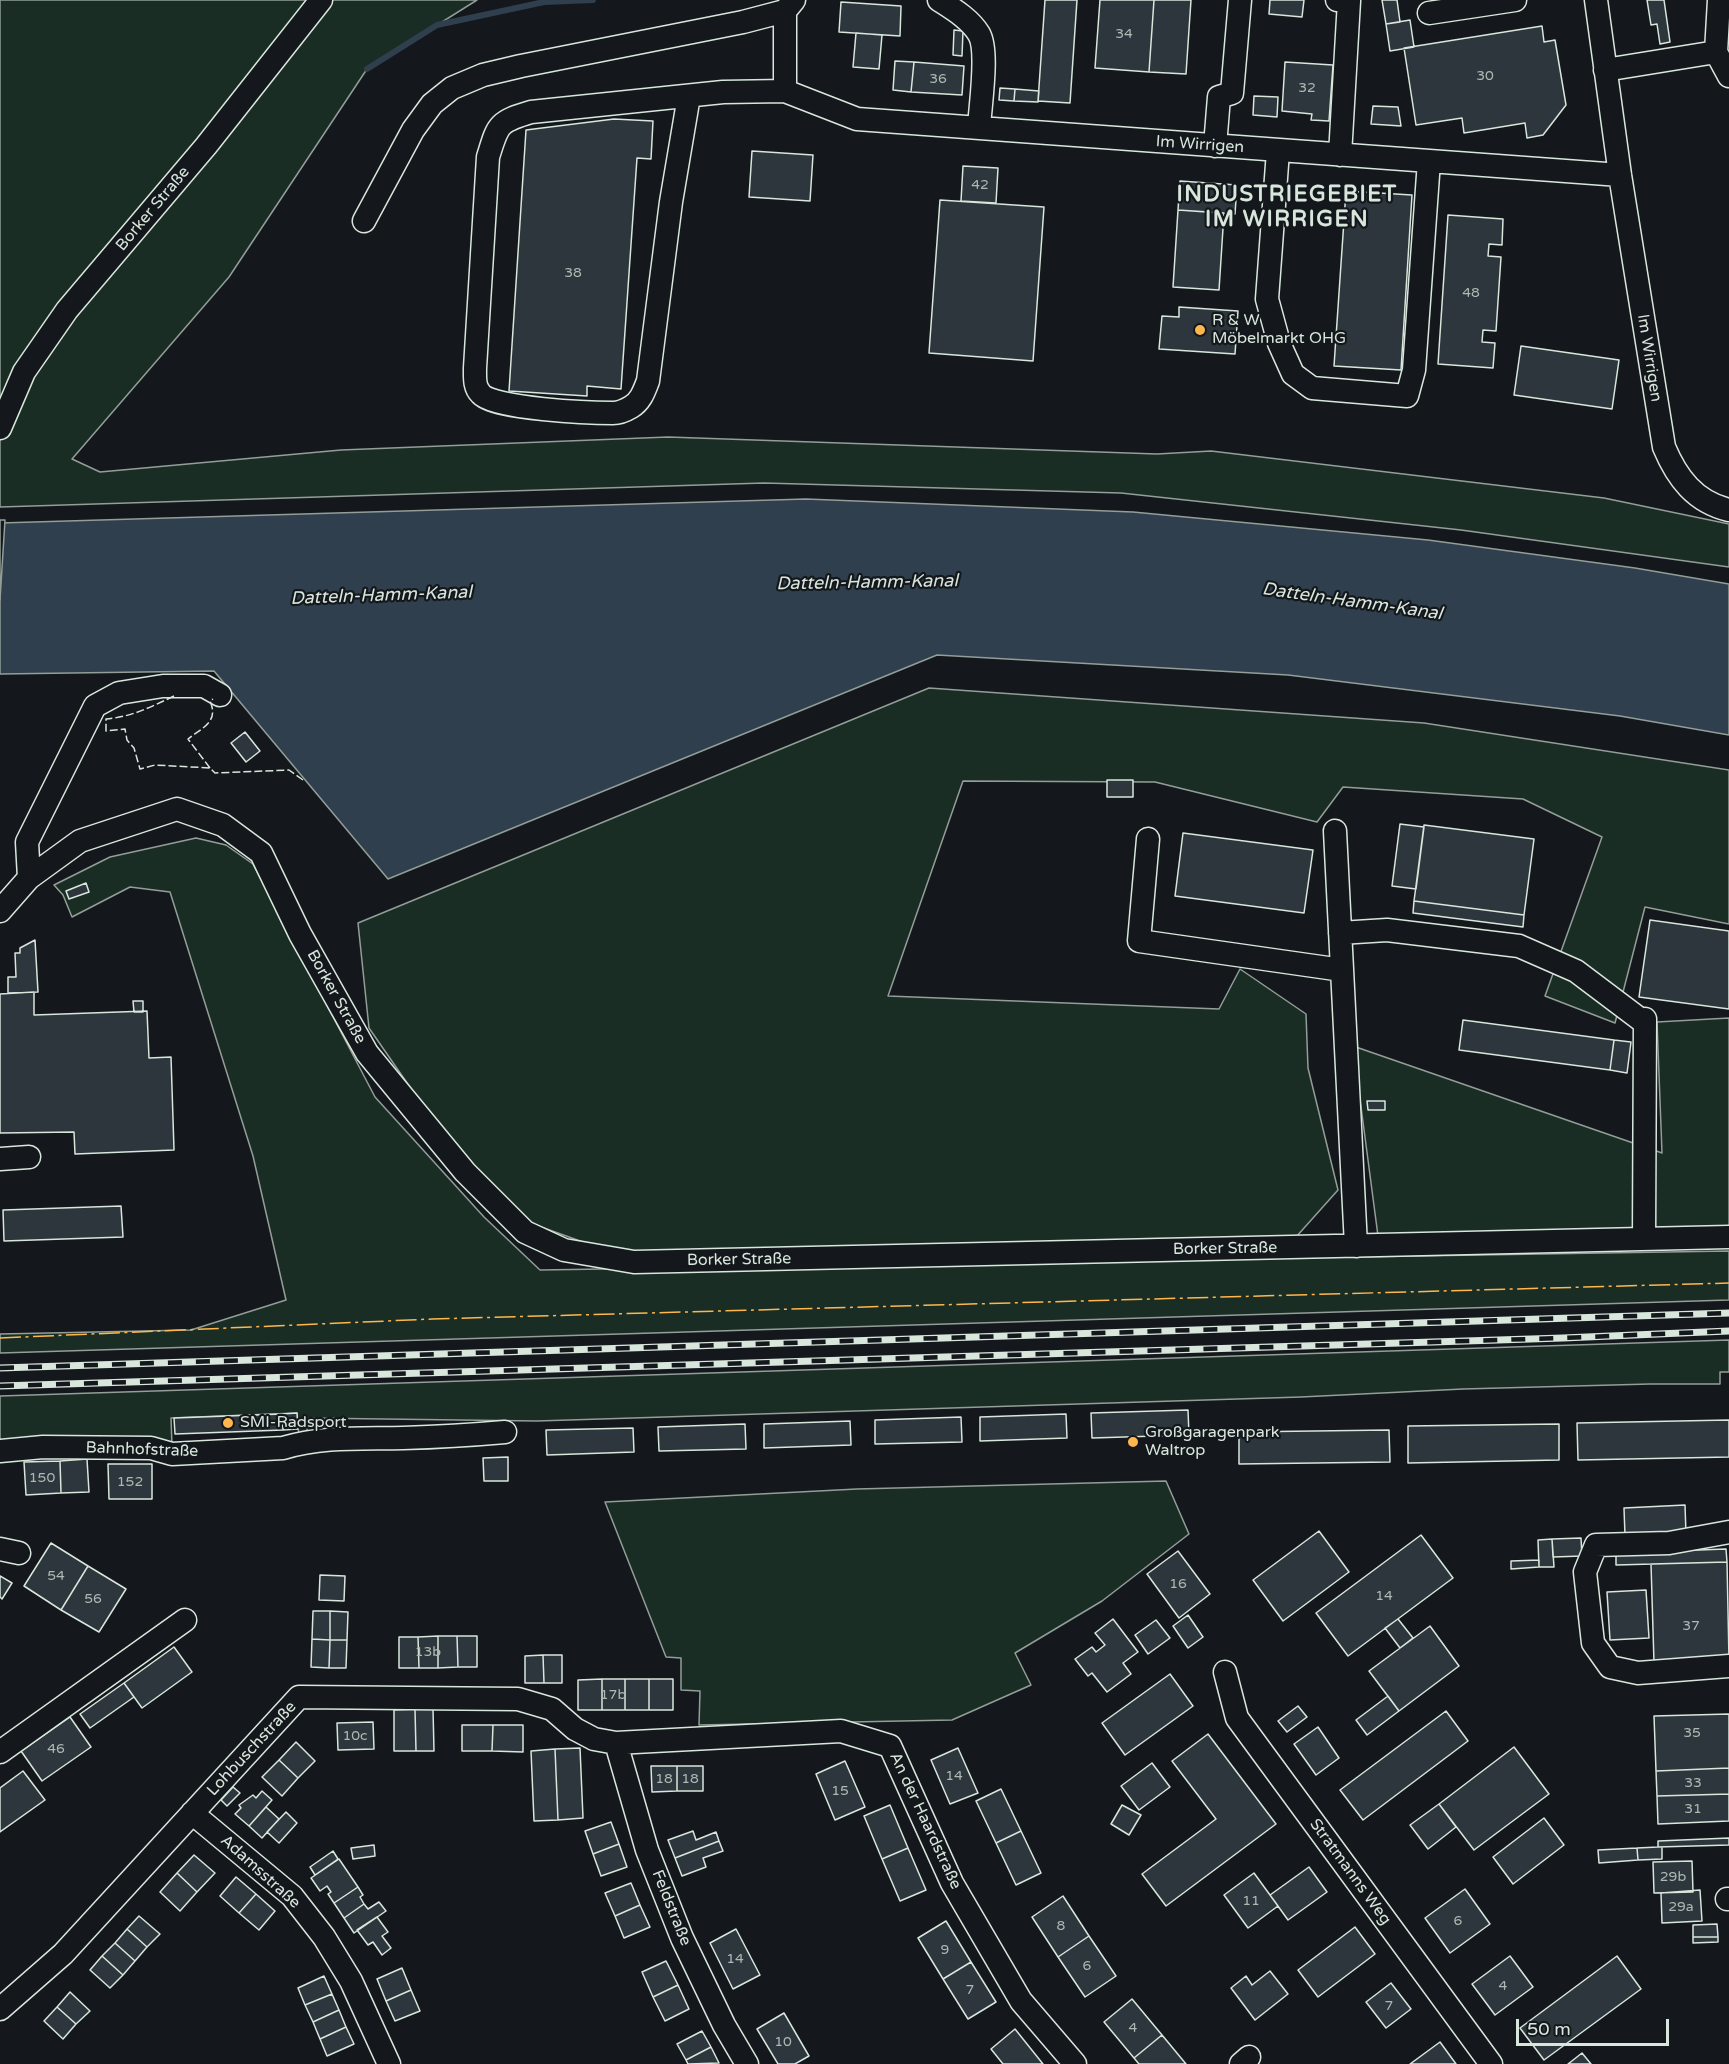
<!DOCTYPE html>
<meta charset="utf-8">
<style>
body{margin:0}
#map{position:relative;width:1729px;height:2064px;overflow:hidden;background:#14181c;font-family:"Varela Round",sans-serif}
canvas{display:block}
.scale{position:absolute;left:1516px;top:2019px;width:153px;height:27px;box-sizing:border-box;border:3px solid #d8e6dc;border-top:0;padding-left:8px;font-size:18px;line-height:21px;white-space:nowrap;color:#d8e6dc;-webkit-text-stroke:4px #14181c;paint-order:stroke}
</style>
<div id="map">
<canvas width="1729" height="2064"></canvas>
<div class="scale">50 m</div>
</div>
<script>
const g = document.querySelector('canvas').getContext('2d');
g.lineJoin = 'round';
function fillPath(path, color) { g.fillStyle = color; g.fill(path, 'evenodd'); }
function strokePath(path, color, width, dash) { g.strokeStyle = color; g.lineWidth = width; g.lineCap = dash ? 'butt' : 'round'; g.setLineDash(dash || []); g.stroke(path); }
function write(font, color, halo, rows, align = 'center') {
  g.font = font + ' "Varela Round",sans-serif'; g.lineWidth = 4.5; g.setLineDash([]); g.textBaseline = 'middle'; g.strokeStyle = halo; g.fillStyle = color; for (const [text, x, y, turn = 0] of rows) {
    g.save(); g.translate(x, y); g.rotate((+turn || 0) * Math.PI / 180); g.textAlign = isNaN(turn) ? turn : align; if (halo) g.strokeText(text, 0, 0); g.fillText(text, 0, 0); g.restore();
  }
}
const green = new Path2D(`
 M0,0h477l-110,69 -138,208 -157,182 28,13 241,-22 327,-13 489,17 54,-3 393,47 125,26v43l-268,-37 -340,-37 -357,-10 -764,24z
 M929,688l495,35 305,47v154l-84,-17 -30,116 -70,-27 57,-159 -79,-38 -180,-12 -26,35 -162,-40 -192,-1 -75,215 331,13 21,-40 66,45 2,54 30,122 -42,47 -579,14h-109l-78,-28 -89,-91 -72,-104 -11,-105z
 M196,838l30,7 27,19 122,233 109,120 56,53 1189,-19v49l-1729,53v-19l191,-4 95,-30 -33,-144 -83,-264 -40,-5 -58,30 -9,-22 -9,-10 56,-28z
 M1729,1018v208l-351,10 -25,-190 309,107 -5,-131z
 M1729,1340v32h-9v12h-70l-187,5 -162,8 -764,24 -230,-3v18l-8,1 -2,-24 -126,5 1,28 -172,-2v-48z
 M1166,1481l23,53 -87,67 -87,52 16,32 -79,35 -253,5 1,-34 -19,-1v-32l-15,-1 -61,-155 252,-13z`);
const water = new Path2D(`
 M806,499l327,13 295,28 207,28 94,16v151l-109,-19 -332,-41 -351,-20 -549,224 -174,-208 -214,3v-151z`);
const pier = new Path2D(`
 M0,520h5l-5,80z`);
const stream = new Path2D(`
 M367,69l70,-44 107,-23 49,-2`);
const building = new Path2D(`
 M1045,0h32l-7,103 -32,-2z
 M1100,0h54l-5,72 -54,-4z
 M1154,0h37l-5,74 -37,-2z
 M1270,0h34l-2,17 -33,-3z
 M1382,0h15l3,22 -14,2z
 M1647,0h17l6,42 -10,2 -3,-20 -6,1z
 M841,2l60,4 -1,30 -61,-4z
 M1410,20l4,27 -24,4 -4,-27z
 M1542,26l2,16 11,-2 11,65 -23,30 -16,3 -2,-15 -61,10 -2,-15 -46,7 -12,-77z
 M954,30l9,1 -1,25 -9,-1z
 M856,33l26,2 -3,34 -26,-2z
 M895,61l19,1 -3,30 -18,-2z
 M914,62l50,4 -2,29 -51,-3z
 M1285,62l48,3 -4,56 -18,-1 1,-6 -30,-3z
 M1000,88l15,1 -1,12 -15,-1z
 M1015,89l24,2 -1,11 -24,-1z
 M1254,96l24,1 -1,20 -24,-2z
 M1373,106l25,1 3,19 -30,-2z
 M614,119l39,2 -2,38 -14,-1 -16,231 -34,-3v10l-78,-5 17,-261z
 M752,151l61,4 -3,46 -61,-4z
 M963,166l35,2 -2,35 -35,-2z
 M1180,181l57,4 -2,29 -57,-4z
 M1346,191l66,4 -11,175 -67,-4z
 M940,200l104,7 -11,154 -104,-8z
 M1178,210l46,3 -5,77 -46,-3z
 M1448,215l55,4 -1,26 -13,-1 -1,12 13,1 -5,74 -13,-1 -1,12 13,1 -2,25 -55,-4z
 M1179,307l59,4 -3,43 -76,-5 3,-33 17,1z
 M1521,346l98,14 -7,49 -98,-14z
 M245,732l15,19 -14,11 -15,-19z
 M1107,780h26v17h-26z
 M1400,824l24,3 -8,62 -24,-3z
 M1424,825l110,14 -10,76 -110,-14z
 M1183,833l130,17 -9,63 -129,-17z
 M86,883l3,9 -20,7 -3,-8z
 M1414,901l110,14 -1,12 -110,-14z
 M1650,920l79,11v78l-90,-12z
 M35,940l3,52 -30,1v-16h8l-1,-24h5v-5z
 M34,992v23l113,-4 2,47 22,-1 3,93 -99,4 -1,-22 -74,1v-139z
 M133,1001h10v11h-9z
 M1463,1020l151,20 -4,30 -151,-20z
 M1614,1040l17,2 -4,31 -17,-3z
 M1367,1101h18v9h-17z
 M121,1206l2,31 -119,4 -1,-31z
 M1188,1410l1,25 -97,3 -1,-25z
 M297,1413l1,16 -15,1 -1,-16z
 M282,1414l1,16 -108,4 -1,-16z
 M1066,1414l1,24 -87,3v-24z
 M961,1417l1,25 -87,2v-24z
 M1729,1420v37l-151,3 -1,-37z
 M850,1421l1,24 -87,3v-24z
 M745,1424l1,25 -87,2 -1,-24z
 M1559,1424v36l-151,3v-37z
 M633,1428l1,24 -87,3 -1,-25z
 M1389,1430l1,32 -151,2v-32z
 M508,1457v24h-24l-1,-23z
 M87,1459l2,33 -28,1 -1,-32z
 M60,1461l1,32 -35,2 -2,-33z
 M108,1464h44v35h-43z
 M1685,1505l1,29 -61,2 -1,-28z
 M1319,1531l30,41 -66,49 -30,-41z
 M1421,1535l32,43 -105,78 -32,-43z
 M1581,1538l1,18 -29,1 -1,-18z
 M1552,1539l2,28h-15l-1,-27z
 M51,1543l37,23 -27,44 -37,-24z
 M1726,1549l1,13 -111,3v-12z
 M1178,1551l32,43 -31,24 -32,-44z
 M1539,1560v7l-28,2v-8z
 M1727,1562l2,98 -75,3 -3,-99z
 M88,1566l38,23 -27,43 -38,-22z
 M320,1575l25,1 -1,25 -25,-1z
 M0,1576l12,7 -10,16 -2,-2z
 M1646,1590l3,48 -39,2 -3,-48z
 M313,1611h17v29l-18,-1z
 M330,1611l18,1 -1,28h-17z
 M1188,1615l15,22 -15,11 -15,-22z
 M1113,1619l25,33 -15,11 8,11 -24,18 -15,-19 -4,3 -13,-17 17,-12 4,5 9,-7 -10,-12z
 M1398,1619l15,19 -13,10 -15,-20z
 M1156,1620l14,18 -22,16 -13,-19z
 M1430,1626l29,40 -60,45 -30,-40z
 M438,1636v32h-19l-1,-31z
 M438,1636h19l1,31 -20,1z
 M457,1636h20v31h-19z
 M399,1637h19l1,31h-20z
 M312,1639l18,1 -1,28 -18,-1z
 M330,1640h17l-1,28h-17z
 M174,1647l18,25 -50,36 -18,-25z
 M543,1655l1,28h-19v-27z
 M543,1655h19v28h-18z
 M1170,1674l23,32 -68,49 -23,-32z
 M602,1679v31h-24v-30z
 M602,1679h23v31h-23z
 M625,1679h24v31h-24z
 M649,1679h24v31h-24z
 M124,1683l10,14 -44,31 -10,-14z
 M1388,1696l11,15 -32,24 -11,-15z
 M1298,1706l9,11 -20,15 -9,-11z
 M415,1709l1,42h-22v-41z
 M415,1709h18l1,42h-18z
 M1446,1711l22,30 -105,79 -23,-30z
 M1729,1714v54l-73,3 -2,-55z
 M70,1717l21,30 -49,34 -21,-30z
 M373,1722l1,27 -36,1 -1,-27z
 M462,1725h31l-1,26h-30z
 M493,1725h30v27l-31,-1z
 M1318,1727l21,31 -23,17 -22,-31z
 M1208,1734l68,90 -110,82 -24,-32 74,-55 -44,-58z
 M296,1742l19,19 -17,17 -19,-18z
 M1514,1747l35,47 -75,56 -35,-46z
 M580,1748l3,70 -25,2 -3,-71z
 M958,1748l20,45 -28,11 -19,-44z
 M555,1749l3,71 -24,1 -3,-70z
 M279,1760l19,18 -16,18 -20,-19z
 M845,1761l20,46 -30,13 -19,-46z
 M1152,1763l18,24 -31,23 -18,-24z
 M651,1766h26v25l-25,1z
 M677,1766h26v25h-26z
 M1729,1768v26l-72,2 -1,-25z
 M23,1771l22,29 -45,32v-44z
 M233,1787l7,6 -13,13 -6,-6z
 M1001,1789l20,42 -25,12 -20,-42z
 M262,1791l10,9 -23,26 -14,-12 6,-6 -2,-3 14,-10 3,3z
 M1729,1794v27l-71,3 -1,-28z
 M1439,1804l17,23 -28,22 -18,-24z
 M890,1805l18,43 -26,11 -18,-43z
 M1122,1805l19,10 -12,20 -18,-11z
 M266,1807l13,12 -17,19 -13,-12z
 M286,1812l11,11 -18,20 -12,-11z
 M1544,1818l20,27 -51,39 -20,-27z
 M611,1822l8,22 -26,10 -8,-23z
 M693,1831l3,9 20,-8 3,9 -44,17 -7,-18z
 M1021,1831l20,42 -25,12 -20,-42z
 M1729,1838v7l-71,2v-6z
 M719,1841l4,10 -20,7 3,9 -24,9 -7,-18z
 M619,1844l8,23 -26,9 -8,-22z
 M374,1845l1,11 -22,3 -2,-11z
 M1658,1847h4v12l-24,1 -1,-12z
 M908,1848l18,42 -26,11 -18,-42z
 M1637,1848l1,12 -39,3 -1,-13z
 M333,1851l5,8 -23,16 -5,-8z
 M194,1855l21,18 -18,19 -20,-19z
 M339,1859l19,28 -24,16 -6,-9 3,-2 -4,-6 -7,5 -9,-13z
 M1692,1861l1,31 -39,1 -1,-31z
 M1309,1867l18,25 -39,28 -18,-25z
 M177,1873l20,19 -17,19 -20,-19z
 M1254,1873l24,33 -30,22 -24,-33z
 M236,1877l20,17 -17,19 -19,-17z
 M631,1883l9,22 -25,11 -10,-23z
 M358,1887l5,8 -3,2 4,7 -20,14 -10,-15z
 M1465,1889l25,35 -40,29 -25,-35z
 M1700,1890l2,31 -40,2 -1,-30z
 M256,1894l19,17 -16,19 -20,-17z
 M1063,1896l26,40 -31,21 -26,-40z
 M379,1902l7,9 -32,22 -10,-15 20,-14 4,5z
 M640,1905l10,22 -26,11 -9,-22z
 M139,1916l21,18 -13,13 -20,-18z
 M377,1917l11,15 -6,4 9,12 -9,7 -9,-13 -5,3 -11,-15z
 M946,1921l25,41 -28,17 -25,-41z
 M1717,1924l1,13h-25v-12z
 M1355,1927l20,27 -57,43 -20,-27z
 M127,1929l20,18 -12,14 -20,-18z
 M736,1929l24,46 -27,14 -23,-46z
 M1089,1936l27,40 -31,21 -27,-40z
 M1693,1937h25v5l-25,1z
 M115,1943l20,18 -12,14 -21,-19z
 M102,1956l21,19 -13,13 -20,-18z
 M1510,1956l23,31 -38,28 -23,-31z
 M1617,1956l24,33 -97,71 -24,-32z
 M666,1961l12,24 -25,12 -11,-25z
 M971,1962l25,40 -28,17 -25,-40z
 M402,1968l9,22 -25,11 -9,-22z
 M1270,1971l18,23 -33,26 -24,-32 15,-12 6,9z
 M324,1976l8,18 -27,11 -7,-17z
 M1391,1983l20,26 -25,19 -20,-26z
 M678,1985l11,24 -24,12 -12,-24z
 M411,1990l9,21 -25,10 -9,-20z
 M70,1992l20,19 -14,13 -19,-17z
 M332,1994l7,16 -26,12 -8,-17z
 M1132,1999l30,36 -28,23 -30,-36z
 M57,2007l19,17 -13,15 -19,-18z
 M339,2010l7,17 -26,12 -7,-17z
 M784,2013l25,43 -14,8h-17l-21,-35z
 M346,2027l8,17 -27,12 -7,-17z
 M1015,2029l28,35h-40l-12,-15z
 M702,2031l9,16 -25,13 -9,-16z
 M1162,2035l24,29h-47l-5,-6z
 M1440,2042l16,22h-46z
 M711,2047l8,16 -31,1 -2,-4z
 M1582,2053l9,11h-23z`);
const minor = new Path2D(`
 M939,0c14,9 31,19 40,34 10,17 1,72 0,94
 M1337,0l12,1 -9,154
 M1596,0l24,175 44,272c13,31 31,55 65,63
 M1429,13l86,-13
 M1716,52l3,-52
 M1605,70l111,-18 13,24
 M785,91v-80l9,-11
 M689,96l-18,106 -23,179c-4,10 -7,20 -17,26 -5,3 -12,6 -18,6 -22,0 -120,-4 -132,-19 -7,-7 -6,-16 -6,-26l13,-211c10,-32 9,-35 43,-45l192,-20 62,-1 72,28 763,56
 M1215,146l4,-49 13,-4 8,-93
 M1278,151l-11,148 12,44 14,31 19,14 95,8 7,-26 15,-209
 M364,221l49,-91 19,-26 20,-16 31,-13 38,-9 222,-44 42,-11
 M0,428l24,-56 43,-62 139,-164 115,-146
 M1335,831l21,415
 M1148,839l-9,102 203,29
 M29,878l-2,-36 68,-136 24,-13 44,-7h41l16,9
 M0,911l29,-33 51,-37 97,-32 46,16 38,28 39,81 67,119 98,119 60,60 39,18 70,12 1095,-25
 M1340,933l47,-3 132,16 57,25 69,52
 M0,1159l29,-2
 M1644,1239l1,-220
 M0,1451l43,-4 108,1 21,6 111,-6c40,-12 79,-9 120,-10 35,-1 68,-3 102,-6
 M1729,1532l-60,11 -73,2 -11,27 8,71 17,24 28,6 91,-7
 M0,1549l19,4
 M1225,1672l12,46 254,346
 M616,1743l31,107 35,88 42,87 23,39
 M0,1752l185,-132
 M192,1813l100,83 32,41 27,44 38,83
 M1727,1899h2
 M0,2009l63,-55 236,-257 219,2 34,10 23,20 19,10 22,4 225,-12 49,15 62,137 69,118 54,63
 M1241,2064l8,-7`);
const rail = new Path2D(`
 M0,1368l1729,-55
 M0,1386l1563,-48 166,-7`);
const fence = new Path2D(`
 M174,696c-23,11 -43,21 -68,23v12l19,-2 2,11 7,8 6,21 15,-4 55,3 5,5 74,-3 14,10
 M210,768l-22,-29c15,-12 31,-17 22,-38l3,-2`);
const power = new Path2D(`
 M0,1338l432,-19 1297,-36`);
const markers = [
 [1200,330,6,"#ffb74d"],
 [228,1423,6,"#ffb74d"],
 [1133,1442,6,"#ffb74d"]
];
const numberNames = [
 ["34",1124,34],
 ["30",1485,76],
 ["36",938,79],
 ["32",1307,88],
 ["42",980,185],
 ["38",573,273],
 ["48",1471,293],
 ["150",42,1478],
 ["152",130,1482],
 ["54",56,1576],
 ["16",1178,1584],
 ["14",1384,1596],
 ["56",93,1599],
 ["37",1691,1626],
 ["13b",428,1652],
 ["17b",613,1695],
 ["35",1692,1733],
 ["10c",355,1736],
 ["46",56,1749],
 ["14",954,1776],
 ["18",664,1779],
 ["18",690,1779],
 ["33",1693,1783],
 ["15",840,1791],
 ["31",1693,1809],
 ["29b",1673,1877],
 ["11",1251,1901],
 ["29a",1681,1907],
 ["6",1458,1921],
 ["8",1061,1926],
 ["9",945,1950],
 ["14",735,1959],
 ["6",1087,1966],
 ["4",1503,1986],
 ["7",970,1990],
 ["7",1389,2006],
 ["4",1133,2028],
 ["10",783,2042]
];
const streetNames = [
 ["Im Wirrigen",1200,145,4],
 ["Borker Straße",153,209,-50],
 ["Im Wirrigen",1649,358,81],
 ["Borker Straße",336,997,61],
 ["Borker Straße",1225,1249,-1],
 ["Borker Straße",739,1260,-1],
 ["Bahnhofstraße",142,1450,2],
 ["Lohbuschstraße",252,1749,-47],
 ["An der Haardstraße",925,1821,65],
 ["Adamsstraße",260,1872,42],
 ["Stratmanns Weg",1350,1872,54],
 ["Feldstraße",671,1908,68]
];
const poiNames = [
 ["R & W",1212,321],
 ["Möbelmarkt OHG",1212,339],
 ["SMI-Radsport",240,1423],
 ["Großgaragenpark",1145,1433],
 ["Waltrop",1145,1451]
];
const waterNames = [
 ["Datteln-Hamm-Kanal",867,583,-1],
 ["Datteln-Hamm-Kanal",381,596,-2],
 ["Datteln-Hamm-Kanal",1352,602,8]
];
const districtNames = [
 ["INDUSTRIEGEBIET",1287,195],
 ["IM WIRRIGEN",1287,220]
];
fillPath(green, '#1a2d24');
strokePath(green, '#939e99', 1.5);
fillPath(water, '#2f3f4d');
strokePath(water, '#939e99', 1.5);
fillPath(pier, '#14181c');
strokePath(pier, '#939e99', 1.5);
strokePath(stream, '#2f3f4d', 6);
fillPath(building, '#2c363c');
strokePath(building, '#d8e6dc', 1.5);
strokePath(minor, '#d8e6dc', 25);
strokePath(minor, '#14181c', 22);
strokePath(rail, '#d8e6dc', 7);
strokePath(rail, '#14181c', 4.5, [14]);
strokePath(fence, '#d8e6dc', 1.5, [8, 3]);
strokePath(power, '#ffb74d', 1.5, [21, 4.5, 3, 4.5]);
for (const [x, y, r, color] of markers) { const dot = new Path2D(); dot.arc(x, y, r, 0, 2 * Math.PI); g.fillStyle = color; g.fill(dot); strokePath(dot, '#14181c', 2); }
write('14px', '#adbab4', null, numberNames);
write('16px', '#d8e6dc', '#14181c', streetNames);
write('16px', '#d8e6dc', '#14181c', poiNames, 'left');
write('italic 18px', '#d8e6dc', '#14181c', waterNames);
g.letterSpacing = '1.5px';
write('bold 22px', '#d8e6dc', '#14181c', districtNames);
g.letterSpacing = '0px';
</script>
